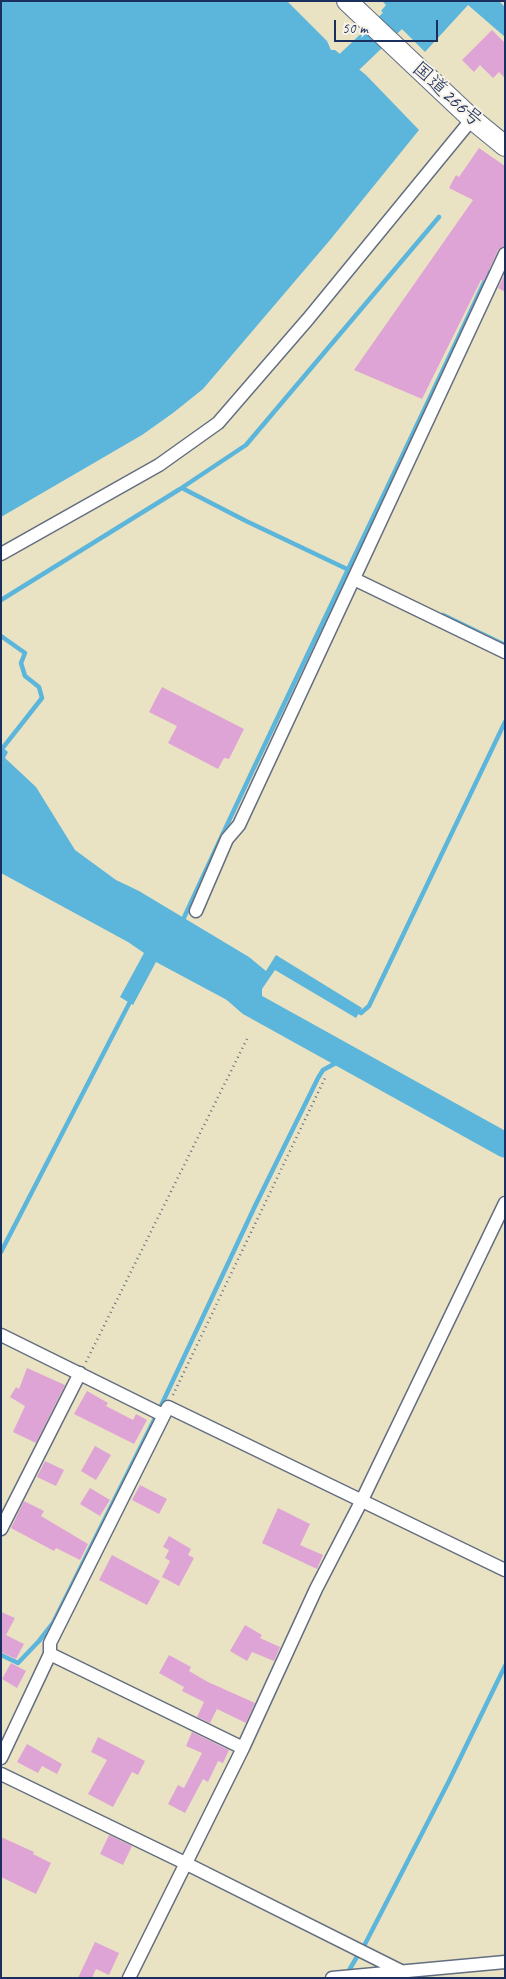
<!DOCTYPE html>
<meta charset="utf-8">
<style>
body{margin:0}
#map{position:relative;width:506px;height:1979px;overflow:hidden;background:#eae3c3;font-family:Caveat,sans-serif}
canvas{display:block}
.frame{position:absolute;inset:0;border:2px solid #1b2f5e;pointer-events:none}
.scale{position:absolute;left:334px;top:20px;width:104px;height:22px;box-sizing:border-box;border:2px solid #1b2f5e;border-top:0;padding-left:6px;font-size:15px;line-height:18px;white-space:nowrap;color:#1b2f5e;-webkit-text-stroke:4px #f7f3e8;paint-order:stroke}
</style>
<div id="map">
<canvas width="506" height="1979"></canvas>
<div class="frame"></div>
<div class="scale">50 m</div>
</div>
<script>
const g = document.querySelector('canvas').getContext('2d');
g.lineJoin = 'round';
function fillPath(path, color) { g.fillStyle = color; g.fill(path, 'evenodd'); }
function strokePath(path, color, width, dash) { g.strokeStyle = color; g.lineWidth = width; g.lineCap = dash ? 'butt' : 'round'; g.setLineDash(dash || []); g.stroke(path); }
function write(font, color, halo, rows, align = 'center') {
  g.font = font + ' Caveat,"Klee One",sans-serif'; g.lineWidth = 4; g.setLineDash([]); g.textBaseline = 'middle'; g.strokeStyle = halo; g.fillStyle = color; for (const [text, x, y, turn = 0] of rows) {
    g.save(); g.translate(x, y); g.rotate((+turn || 0) * Math.PI / 180); g.textAlign = isNaN(turn) ? turn : align; if (halo) g.strokeText(text, 0, 0); g.fillText(text, 0, 0); g.restore();
  }
}
const water = new Path2D(`
 M1,1h286l40,40 4,9h4l31,25 53,55 -89,110 -127,149 -30,24 -31,22 -141,82z
 M382,1h117l6,6v30l-37,-32 -43,47 -21,-21 -23,-20 5,-6z
 M1,746l7,6 -3,6 31,29 39,63 41,30 23,11 110,66 17,14 10,-16 86,53 -6,10 -81,-48 -13,19v14l-7,12 -99,-53 -23,43 -13,-8 24,-44 -16,-11 -127,-69z`);
const stream = new Path2D(`
 M182,488l64,33 103,49
 M1,600l179,-111 66,-44 193,-228
 M443,615l62,30
 M1,636l24,17 -4,10 4,13 14,11 3,11 -41,52
 M182,922c100,-218 206,-433 307,-650
 M355,1010l6,3 8,-7 136,-284
 M1,1252l131,-254
 M1,1655l17,8 21,-22 14,-18 107,-215 95,-202 63,-128 5,-8 24,-13
 M364,1946l85,-165 56,-115
 M348,1972l10,-17`);
const river = new Path2D(`
 M343,68l63,-60 -8,-7
 M232,988l17,15 256,142`);
const building = new Path2D(`
 M492,30l13,13v35l-6,-6 -6,6 -13,-13 -6,7 -12,-12z
 M479,148l26,18v80l-7,4 -14,31 -3,-1 -59,119 -68,-29 119,-170 -24,-12 7,-13 3,2z
 M505,274v18l-7,-4z
 M162,687l82,42 -15,30 -5,-1 -6,11 -50,-26 9,-17 -28,-14z
 M27,1368l38,17 -29,58 -23,-11 12,-26 -15,-9 6,-10 3,2z
 M87,1391l21,12 -2,3 27,14 3,-6 11,6 -13,24 -60,-30z
 M95,1446l16,9 -15,25 -15,-9z
 M45,1461l19,9 -8,16 -19,-9z
 M140,1485l27,14 -8,15 -27,-14z
 M90,1488l20,12 -10,16 -20,-12z
 M24,1501l20,10 -3,5 47,28 -8,16 -24,-12 -2,3 -43,-23z
 M278,1508l32,16 -10,21 23,10 -6,14 -55,-26z
 M169,1536l22,13 -3,6 6,3 -15,28 -17,-9 8,-16 -5,-3 4,-8 -6,-3z
 M112,1555l48,26 -13,24 -48,-25z
 M1,1612l14,6 -9,17 18,9 -8,15 -15,-7z
 M245,1625l17,10 -2,3 20,9 -6,14 -22,-9 -5,9 -17,-10z
 M169,1655l22,12 -2,4 19,11 47,21 -9,20 -29,-14 -7,14 -13,-6 7,-15 -22,-11 2,-4 -25,-14z
 M11,1663l15,8 -9,17 -15,-9z
 M192,1732l37,18 -6,13 -5,-2 -10,21 -5,-3 -18,34 -17,-9 10,-19 6,3 18,-35 -16,-7z
 M98,1737l47,24 -7,14 -6,-3 -19,35 -25,-13 19,-34 -16,-8z
 M27,1744l35,20 -5,10 -15,-8 -4,7 -21,-11z
 M109,1835l23,11 -9,19 -23,-11z
 M1,1837l33,15 -1,2 18,9 -15,31 -35,-17z
 M95,1942l24,11 -10,22 -13,-6 -4,9h-14z`);
const path = new Path2D(`
 M86,1362l161,-323
 M173,1395l152,-317`);
const minor = new Path2D(`
 M1,554l158,-89 59,-42 90,-104 164,-200
 M354,579l151,73
 M196,911l31,-72 12,-14 266,-571
 M1,1335l162,80
 M1,1529l79,-156
 M50,1654l193,94
 M1,1758l49,-104v-11l118,-236 337,163
 M1,1774l184,89 216,108
 M129,1978l114,-230 73,-159 46,-89 143,-297
 M332,1978l173,-16`);
const trunk = new Path2D(`
 M347,1l125,118 33,27`);
const streetNames = [
 ["国道266号",447,95,42]
];
fillPath(water, '#5cb5da');
strokePath(stream, '#5cb5da', 4.5);
strokePath(river, '#5cb5da', 25);
fillPath(building, '#dea4d5');
strokePath(minor, '#636e81', 15);
strokePath(trunk, '#636e81', 22);
strokePath(path, '#636e81', 2.5, [1, 4]);
strokePath(minor, '#fff', 12);
strokePath(trunk, '#fff', 20);
write('20px', '#1b2f5e', '#f7f3e8', streetNames);
</script>
